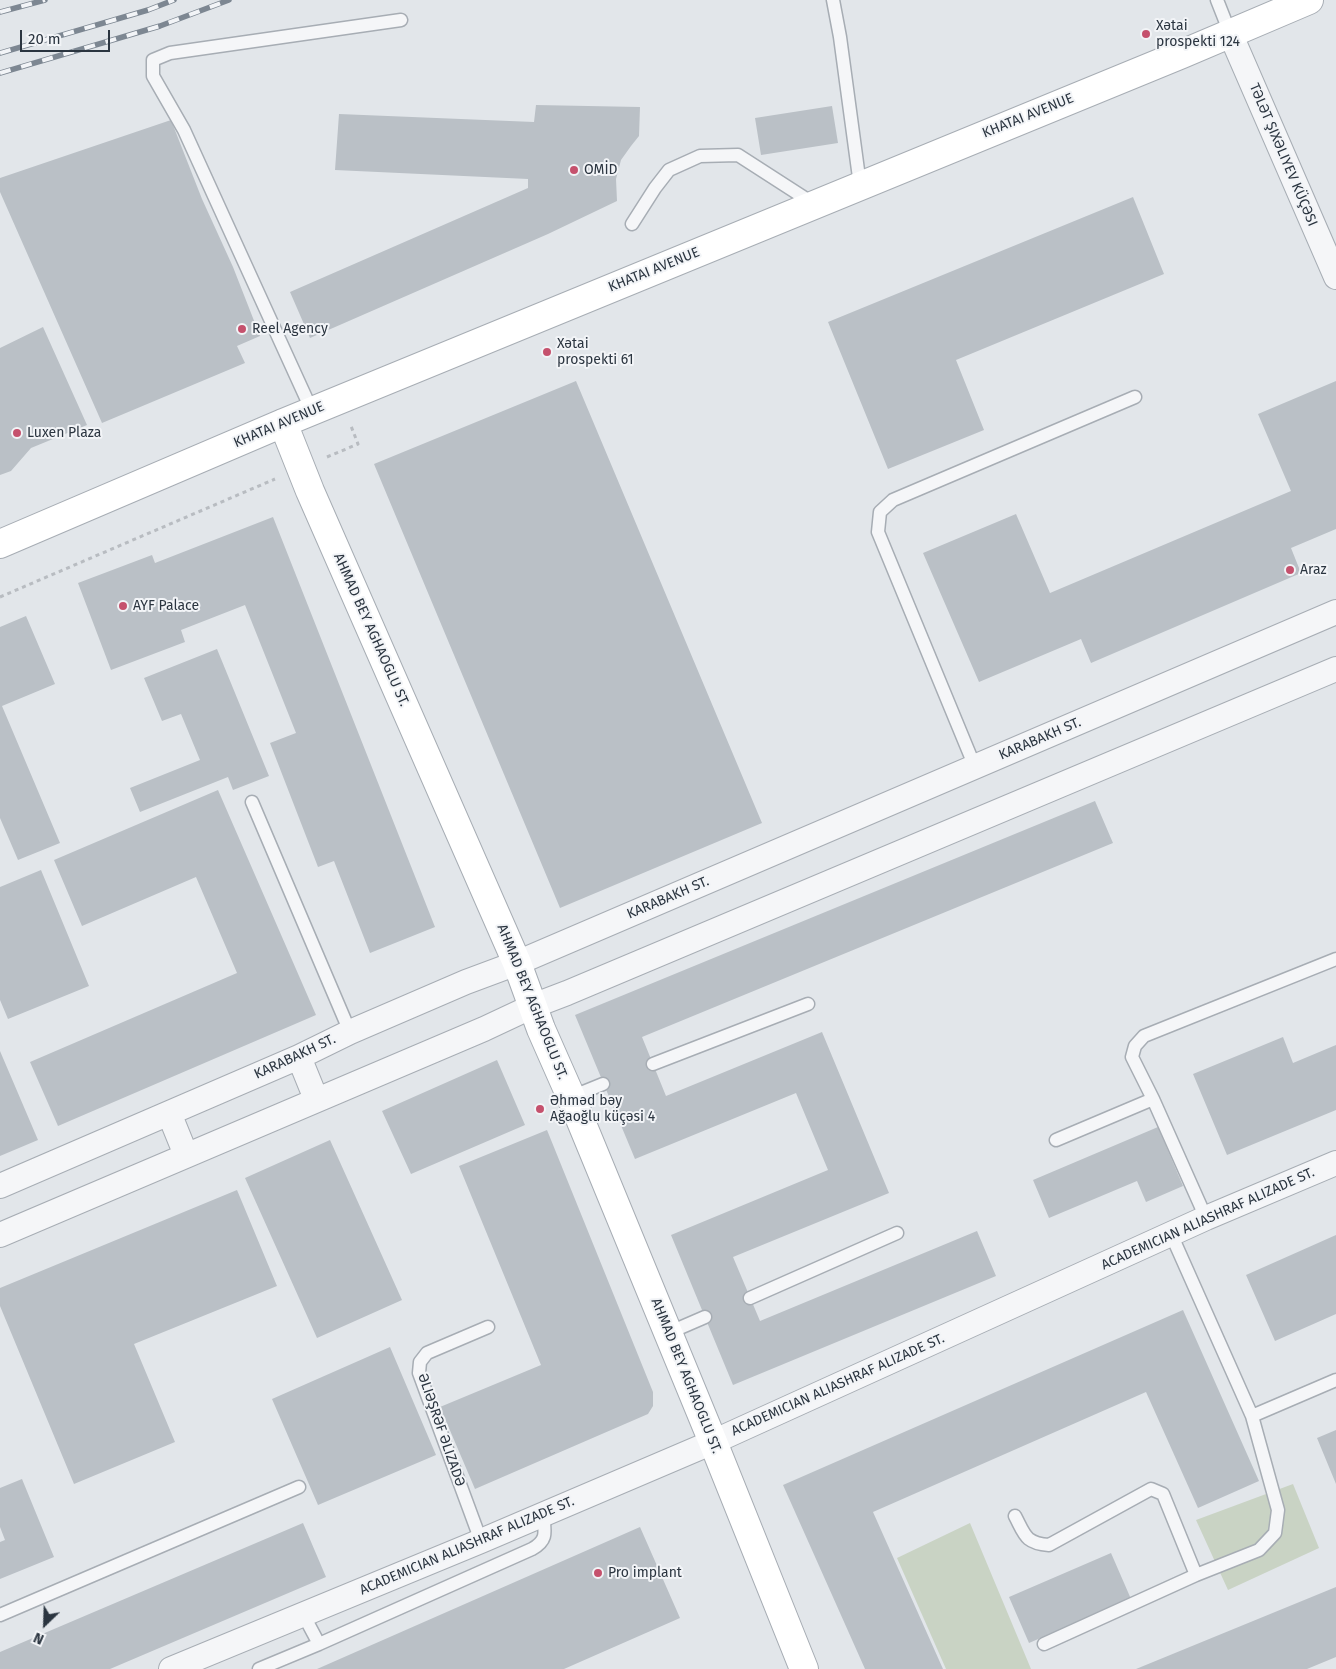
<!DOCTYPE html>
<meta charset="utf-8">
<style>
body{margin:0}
#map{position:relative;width:1336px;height:1669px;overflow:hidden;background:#e2e6ea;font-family:"Fira Sans",sans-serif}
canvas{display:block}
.north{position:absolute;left:20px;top:1599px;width:50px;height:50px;-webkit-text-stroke:4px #f2f4f7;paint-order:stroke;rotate:204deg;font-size:14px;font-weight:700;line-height:20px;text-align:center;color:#2b3540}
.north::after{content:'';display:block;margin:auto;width:18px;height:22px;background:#2b3540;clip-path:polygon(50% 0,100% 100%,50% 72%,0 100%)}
.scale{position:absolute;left:20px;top:30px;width:90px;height:22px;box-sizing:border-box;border:2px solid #2b3540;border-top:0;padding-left:6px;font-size:15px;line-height:18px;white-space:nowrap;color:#2b3540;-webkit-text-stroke:4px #f2f4f7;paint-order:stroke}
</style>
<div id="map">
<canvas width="1336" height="1669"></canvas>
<div class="north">N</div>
<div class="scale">20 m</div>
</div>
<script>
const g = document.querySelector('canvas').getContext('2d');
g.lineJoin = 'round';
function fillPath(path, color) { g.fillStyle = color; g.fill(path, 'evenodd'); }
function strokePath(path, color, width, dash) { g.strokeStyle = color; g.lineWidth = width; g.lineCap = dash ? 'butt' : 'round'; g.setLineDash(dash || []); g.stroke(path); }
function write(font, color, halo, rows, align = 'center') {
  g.font = font + ' "Fira Sans",sans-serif'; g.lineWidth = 4; g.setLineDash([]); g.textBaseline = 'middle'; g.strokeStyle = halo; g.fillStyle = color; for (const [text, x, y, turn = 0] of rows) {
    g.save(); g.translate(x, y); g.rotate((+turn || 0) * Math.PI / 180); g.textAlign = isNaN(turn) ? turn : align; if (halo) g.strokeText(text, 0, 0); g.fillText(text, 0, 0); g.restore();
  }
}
const green = new Path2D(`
 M1293,1484l26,64 -91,42 -32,-70z
 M970,1523l61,146h-85l-49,-111z`);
const building = new Path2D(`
 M536,105l104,2 -1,29 -8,10 -10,14 -5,19 1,22 -69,33 -238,104 -20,-46 238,-104v-9l-193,-9 4,-56 195,8z
 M832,106l6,37 -77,12 -6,-37z
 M171,120l31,79 31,68 27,69 -23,10 8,17 -143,60 -102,-231v-14z
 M1133,197l31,77 -208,86 28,70 -96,39 -60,-147z
 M43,327l44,98 -56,23 -20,23 -11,4v-127z
 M576,381l186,442 -202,85 -186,-444z
 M1336,381v148l-45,19 10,25 -210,90 -10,-24 -102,43 -56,-129 93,-39 34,79 241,-102 -33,-77z
 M273,517l162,410 -65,26 -36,-92 -16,6 -48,-124 26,-10 -51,-128 -64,25 4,12 -74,28 -33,-87 74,-28 3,8z
 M26,616l29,68 -53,22 58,137 -42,17 -18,-42v-191z
 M217,649l52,127 -36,14 -5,-13 -88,35 -10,-24 70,-28 -19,-46 -19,7 -18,-43z
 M218,790l98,225 -258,111 -28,-64 207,-89 -41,-96 -114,49 -28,-66z
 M1095,801l18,42 -471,194 24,59 156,-64 67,161 -156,64 27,64 217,-90 19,45 -263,109 -62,-150 157,-65 -32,-77 -161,66 -60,-144z
 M41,870l48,116 -81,33 -8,-19v-113z
 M1283,1037l10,26 43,-18v65l-109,45 -34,-81z
 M0,1051l38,89 -38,16z
 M497,1060l28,65 -114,49 -29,-63z
 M1158,1127l25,59 -37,16 -9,-21 -88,37 -16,-38z
 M547,1130l106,262v14l-5,8 -173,75 -35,-82 101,-42 -82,-199z
 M330,1140l72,160 -85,38 -72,-160z
 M237,1190l40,96 -143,58 41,98 -101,42 -74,-178v-18z
 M1336,1235v79l-61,27 -29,-66z
 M1183,1310l76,171 -61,27 -52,-116 -273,120 70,157h-78l-82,-184z
 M390,1347l46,108 -118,50 -46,-106z
 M1336,1430v54l-19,-46z
 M22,1479l32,78 -54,22v-37l5,-2 -5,-13v-39z
 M303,1523l23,54 -216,92h-110v-17z
 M640,1527l40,91 -116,51h-247z
 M1111,1553l20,46 -102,44 -20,-46z
 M1336,1587v70l-29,12h-171z`);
const path = new Path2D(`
 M327,457l31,-13 -7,-18
 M0,597l275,-118`);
const lane = new Path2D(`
 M833,0l7,37 20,148
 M1217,0l13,33
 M632,224l23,-36 14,-18 31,-14 38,-1 76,49
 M312,411l-128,-281 -31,-54v-16l17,-7 231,-33
 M975,767l-97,-235 2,-20 13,-12 242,-103
 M252,802l98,230
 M653,1064l155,-60
 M571,1097l32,-13
 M1056,1140l97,-41
 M1206,1218l-53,-119 -21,-42 3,-11 9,-10 192,-77
 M750,1298l147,-65
 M668,1333l37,-16
 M1252,1416l84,-36
 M1015,1516c10,19 10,27 34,29l102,-56 12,5 33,81
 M481,1541l-62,-168 1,-11 7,-9 61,-26
 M303,1614l16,30 213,-95c16,-9 13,-17 11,-34
 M0,1615l299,-128
 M1044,1644l152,-69 63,-25 16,-17 3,-23 -26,-94 -81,-182
 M259,1669l60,-25`);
const street = new Path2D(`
 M1230,33l106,244
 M299,1057l17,42
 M169,1113l17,42
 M0,1186l299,-129 51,-25 116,-50 51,-19 819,-351
 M0,1235l484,-206 49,-23 34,-13 769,-324
 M171,1669l310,-128 232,-99 493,-224 130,-55`);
const secondary = new Path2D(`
 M283,423l27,68 207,472 24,66 30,68 142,345 91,227
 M0,544l283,-121 899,-369 127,-54`);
const rail = new Path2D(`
 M0,12l45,-12
 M0,53l148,-43 26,-10
 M0,73l160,-47 69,-26`);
const markers = [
 [1146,34,5,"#c5516d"],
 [574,170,5,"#c5516d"],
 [242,329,5,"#c5516d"],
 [547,352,5,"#c5516d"],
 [17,433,5,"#c5516d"],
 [1290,570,5,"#c5516d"],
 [123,606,5,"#c5516d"],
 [540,1109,5,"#c5516d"],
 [598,1573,5,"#c5516d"]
];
const poiNames = [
 ["Xətai",1156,26],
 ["prospekti 124",1156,42],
 ["OMİD",584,170],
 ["Reel Agency",252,329],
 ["Xətai",557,344],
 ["prospekti 61",557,360],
 ["Luxen Plaza",27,433],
 ["Araz",1300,570],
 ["AYF Palace",133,606],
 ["Əhməd bəy",550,1101],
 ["Ağaoğlu küçəsi 4",550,1117],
 ["Pro implant",608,1573]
];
const streetNames = [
 ["KHATAI AVENUE",1028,116,-22],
 ["TƏLƏT ŞIXƏLIYEV KÜÇƏSI",1283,155,67],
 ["KHATAI AVENUE",654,270,-22],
 ["KHATAI AVENUE",279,425,-23],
 ["AHMAD BEY AGHAOGLU ST.",371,630,66],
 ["KARABAKH ST.",1040,739,-23],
 ["KARABAKH ST.",668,898,-23],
 ["AHMAD BEY AGHAOGLU ST.",532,1002,68],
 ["KARABAKH ST.",295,1057,-25],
 ["ACADEMICIAN ALIASHRAF ALIZADE ST.",1208,1219,-24],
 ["AHMAD BEY AGHAOGLU ST.",686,1376,68],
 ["ACADEMICIAN ALIASHRAF ALIZADE ST.",838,1385,-24],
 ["ƏLIƏŞRƏF ƏLIZADƏ",441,1430,71],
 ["ACADEMICIAN ALIASHRAF ALIZADE ST.",467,1546,-23]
];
fillPath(green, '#c9d3c4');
fillPath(building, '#bac0c6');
strokePath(lane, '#a7adb4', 15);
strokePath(street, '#a7adb4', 26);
strokePath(secondary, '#a7adb4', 30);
strokePath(path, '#b8bcc1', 3, [4, 4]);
strokePath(lane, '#f5f6f8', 12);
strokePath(street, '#f5f6f8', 24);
strokePath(secondary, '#fff', 28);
strokePath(rail, '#7d8792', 5.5);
strokePath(rail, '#f2f4f7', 4, [11]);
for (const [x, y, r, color] of markers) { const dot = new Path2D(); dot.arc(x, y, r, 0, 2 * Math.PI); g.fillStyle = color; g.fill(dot); strokePath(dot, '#f2f4f7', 2); }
write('14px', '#2b3540', '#f2f4f7', poiNames, 'left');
write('14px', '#2b3540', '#f2f4f7', streetNames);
</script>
